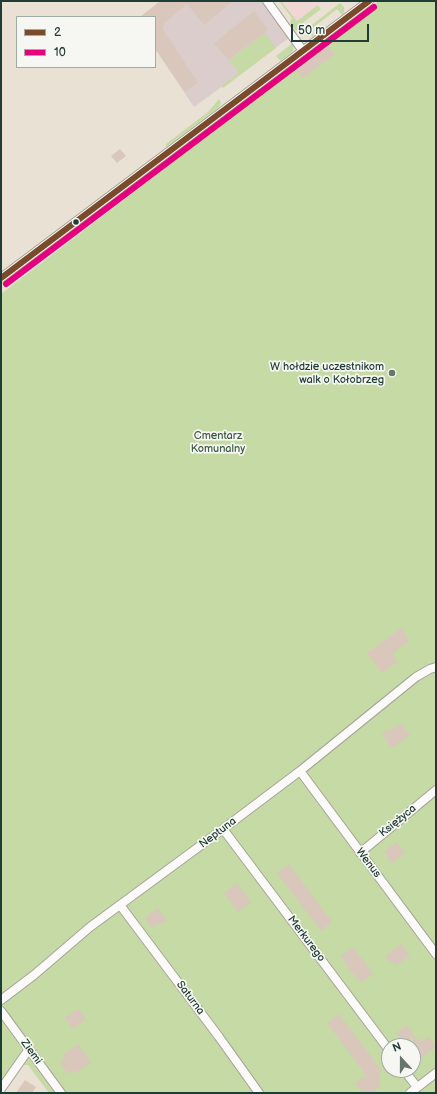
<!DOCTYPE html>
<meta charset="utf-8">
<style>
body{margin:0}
#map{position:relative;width:437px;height:1094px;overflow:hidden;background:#e9e1d3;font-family:"Balsamiq Sans",sans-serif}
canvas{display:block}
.frame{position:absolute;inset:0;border:2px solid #1f3d34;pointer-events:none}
.legend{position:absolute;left:16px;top:16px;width:140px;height:52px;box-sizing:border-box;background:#f6f6f2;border:1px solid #a0aca6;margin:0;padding:5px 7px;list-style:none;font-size:12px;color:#1f3d34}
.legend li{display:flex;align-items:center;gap:8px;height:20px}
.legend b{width:20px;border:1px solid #a0aca6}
.north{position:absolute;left:381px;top:1038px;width:40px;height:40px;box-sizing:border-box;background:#f6f6f2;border:1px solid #a0aca6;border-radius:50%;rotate:339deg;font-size:11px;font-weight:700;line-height:16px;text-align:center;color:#1f3d34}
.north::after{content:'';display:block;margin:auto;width:14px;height:18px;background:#66766c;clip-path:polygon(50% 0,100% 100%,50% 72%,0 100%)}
.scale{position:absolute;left:291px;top:24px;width:78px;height:18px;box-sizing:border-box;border:2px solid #1f3d34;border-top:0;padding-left:5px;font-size:12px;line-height:14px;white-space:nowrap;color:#1f3d34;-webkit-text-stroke:3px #f6f6f2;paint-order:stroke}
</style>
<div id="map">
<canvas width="437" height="1094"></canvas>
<div class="frame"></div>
<ul class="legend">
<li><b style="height:5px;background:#7a4b2a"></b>2</li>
<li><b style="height:5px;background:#e5007d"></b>10</li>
</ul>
<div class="north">N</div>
<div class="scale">50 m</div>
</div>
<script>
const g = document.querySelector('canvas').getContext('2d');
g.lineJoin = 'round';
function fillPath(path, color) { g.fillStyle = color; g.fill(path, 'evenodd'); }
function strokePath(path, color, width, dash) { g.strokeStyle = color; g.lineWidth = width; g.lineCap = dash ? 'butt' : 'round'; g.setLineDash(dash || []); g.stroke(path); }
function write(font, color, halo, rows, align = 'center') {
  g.font = font + ' "Balsamiq Sans",sans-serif'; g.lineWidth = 3.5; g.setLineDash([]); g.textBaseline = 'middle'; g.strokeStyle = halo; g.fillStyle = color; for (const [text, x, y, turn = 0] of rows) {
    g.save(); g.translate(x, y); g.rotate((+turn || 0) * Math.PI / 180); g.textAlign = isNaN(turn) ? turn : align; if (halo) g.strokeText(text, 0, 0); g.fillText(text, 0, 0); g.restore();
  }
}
const built = new Path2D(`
 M281,1h43l-27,20z`);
const industrial = new Path2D(`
 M171,1h90l28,37 -95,69 -39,-58v-32h-2z`);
const green = new Path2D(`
 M279,1h2l16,20 21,-16 3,4 -17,13 -8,9 -6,-8 2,-5z
 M379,1h57v1092h-387l-21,-28h-7l-20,28v-799l175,-134 -3,-4 143,-108 2,3 18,-13 -1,-4zM389,1046h24v24h-24z
 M340,3l4,4v6l-2,2 -5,-6 -27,21 4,6 -1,1 -5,-7v-2z
 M265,33l11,15 -53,40 -2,-2 18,-13 -10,-13z
 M293,43v8l-12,10 -5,-5z
 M219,99l2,4 -2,4 -53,40v-3l42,-32z
 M168,160l1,1 -121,92 -2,-3z`);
const building = new Path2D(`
 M160,1h73l-29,24 -17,-21 -23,19 -1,6 35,54 -13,9 -30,-44v-31h-15z
 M254,11l14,19 -40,30 -14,-17z
 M328,46l7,8 -32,24 -7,-8z
 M120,149l6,7 -9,7 -6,-7z
 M401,628l9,12 -18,14 5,8 -15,11 -15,-20z
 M401,723l9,12 -18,13 -10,-14 7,-5 1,2z
 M396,842l9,11 -13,10 -8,-11z
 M289,864l43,58 -11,9 -44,-58z
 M237,883l14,19 -13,10 -14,-19z
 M158,908l9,12 -6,4 -2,-1 -7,5 -7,-10z
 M401,944l9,12 -14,9 -3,-4 -3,2 -5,-7z
 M353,947l20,27 -12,9 -15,-17 1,-1 -6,-9z
 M79,1009l7,10 -13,10 -8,-11 9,-7z
 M339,1014l43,57 -4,3 3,4 -3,3 3,5 -9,7h-9l-8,-10 11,-8 -39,-52z
 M406,1025l14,17 8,-6 8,11 -18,13 -5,-7v-16l-9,6 -8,-10z
 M78,1044l13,18 -15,11 -2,-3 -6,4 -8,-11 5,-5 -2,-3z
 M25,1080l11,7 -4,6h-16z`);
const minor = new Path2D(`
 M267,1l36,50
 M1,278l368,-277
 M300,771l136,183
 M223,829l166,221
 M360,853l76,-63
 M120,905l99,132 40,56
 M1,1000l33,-25 56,-48 133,-98 77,-58 116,-94 14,-8 6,-2
 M1,1011l60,82
 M404,1070l13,17
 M1,1089l28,-40
 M410,1093l26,-20`);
const bus1 = new Path2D(`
 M1,278l368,-277`);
const bus2 = new Path2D(`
 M6,284l368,-277`);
const markers = [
 [76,222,3.5,"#1f3d34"],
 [392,373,4,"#66766c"]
];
const poiNames = [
 ["W hołdzie uczestnikom",384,367],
 ["walk o Kołobrzeg",384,380]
];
const parkNames = [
 ["Cmentarz",218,436],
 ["Komunalny",218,449]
];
const streetNames = [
 ["Księżyca",398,821,-39],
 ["Neptuna",218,833,-37],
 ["Wenus",368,863,53],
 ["Merkurego",306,939,53],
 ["Saturna",190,998,53],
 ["Ziemi",31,1052,54]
];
fillPath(built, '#f1d7d4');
fillPath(industrial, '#dccdcd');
fillPath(green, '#c6daa5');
fillPath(building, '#dac7bc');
strokePath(minor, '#a5a49b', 10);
strokePath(minor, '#fcfaf8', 8);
strokePath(bus1, '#7a4b2a', 6);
strokePath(bus2, '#e5007d', 6);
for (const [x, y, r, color] of markers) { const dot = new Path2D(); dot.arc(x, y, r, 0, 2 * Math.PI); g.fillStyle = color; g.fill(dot); strokePath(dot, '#f6f6f2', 1.5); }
write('11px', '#1f3d34', '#f6f6f2', poiNames, 'right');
write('11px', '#3b5b43', '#f6f6f2', parkNames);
write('11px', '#1f3d34', '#f6f6f2', streetNames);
</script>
